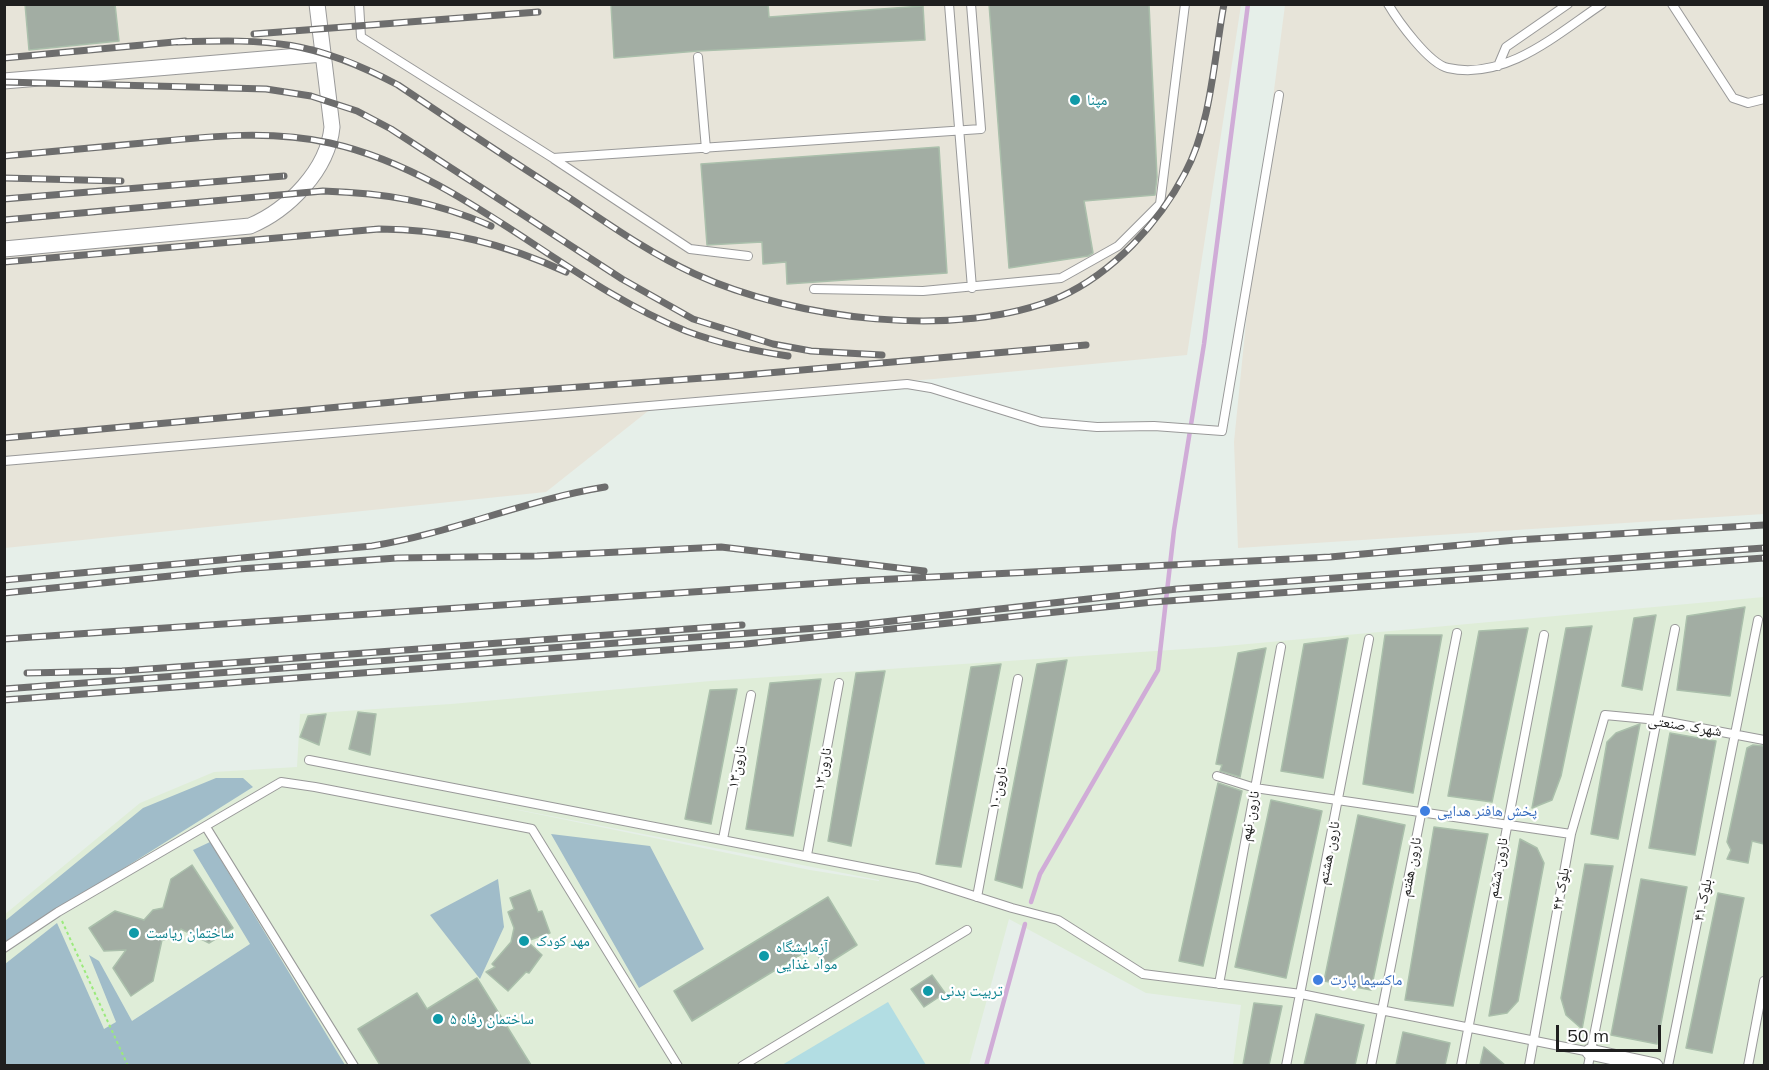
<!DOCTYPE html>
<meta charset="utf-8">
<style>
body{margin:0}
#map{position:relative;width:1769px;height:1070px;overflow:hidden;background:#e6efe9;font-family:Mulish,sans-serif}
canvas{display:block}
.frame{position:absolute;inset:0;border:6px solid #1f1f1f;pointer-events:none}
.scale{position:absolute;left:1556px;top:1025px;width:105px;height:27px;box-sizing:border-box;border:3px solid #1f1f1f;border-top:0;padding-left:8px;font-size:18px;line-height:21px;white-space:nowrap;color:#1f1f1f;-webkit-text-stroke:4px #fff;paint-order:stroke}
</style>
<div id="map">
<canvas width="1769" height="1070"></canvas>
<div class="frame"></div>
<div class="scale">50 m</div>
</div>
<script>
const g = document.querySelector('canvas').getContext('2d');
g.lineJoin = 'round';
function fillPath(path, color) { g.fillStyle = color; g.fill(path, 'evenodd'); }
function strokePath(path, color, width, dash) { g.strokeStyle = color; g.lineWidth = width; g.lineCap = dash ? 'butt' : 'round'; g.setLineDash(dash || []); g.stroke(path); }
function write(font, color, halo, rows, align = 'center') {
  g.font = font + ' Mulish,"Noto Naskh Arabic",sans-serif'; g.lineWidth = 4.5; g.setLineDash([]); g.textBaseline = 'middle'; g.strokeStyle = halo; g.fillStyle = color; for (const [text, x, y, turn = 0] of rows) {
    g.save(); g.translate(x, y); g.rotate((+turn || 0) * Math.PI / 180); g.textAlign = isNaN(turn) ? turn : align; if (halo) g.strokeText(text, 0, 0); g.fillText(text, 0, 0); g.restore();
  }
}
const commercial = new Path2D(`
 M1764,597v468h-531l8,-60 -95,-12 -137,-74 -40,146h-964l-1,-150 136,-112 74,-31 83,-5 3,-53 151,-10 260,-23 504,-34zM474,801l405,79v1l-69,-11z`);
const industrial = new Path2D(`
 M5,5h1236l-54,350 -253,24 -272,21 -116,92 -541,56z
 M1285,5h479v509l-526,34 -4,-106 19,-189z`);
const grass = new Path2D(`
 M888,1002l38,63h-144z`);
const forest = new Path2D(`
 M216,778h27l10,9 -248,156v-22l138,-113z
 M551,834l99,12 54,103 -65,39z
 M210,842l135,223h-340v-101l52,-41 47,106 12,-7 -27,-67 10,6 33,60 118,-77 -57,-94z
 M498,879l6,48 -24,52 -50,-64z`);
const stream = new Path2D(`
 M1031,902l9,-28 118,-204 16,-140 30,-186 44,-340
 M986,1066l39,-142`);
const building = new Path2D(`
 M25,4h90l4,37 -90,9z
 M611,4h157l1,13 154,-11 2,34 -227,11 -84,7z
 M989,4h160l8,173 -2,18 -71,6 9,52 -5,3 -79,12z
 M939,147l8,126 -160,11 -1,-22 -23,2 -1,-22 -55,3 -6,-81z
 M1745,607l-15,89 -53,-6 10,-74z
 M1656,615l-14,75 -20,-4 12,-68z
 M1592,626l-31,150 -9,24 -20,8 34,-180z
 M1528,628l-36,174 -44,-6 31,-165z
 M1385,635h57l-29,158 -50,-9z
 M1348,638l-25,140 -42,-7 23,-127z
 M1266,648l-26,129 -20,-6 2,-6 -6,-1 22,-111z
 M1067,660l-45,228 -27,-8 42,-216z
 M1001,664l-40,203 -25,-3 35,-197z
 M885,671l-34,175 -23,-5 28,-168z
 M821,679l-28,157 -47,-7 24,-146z
 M737,689l-26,135 -26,-5 25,-129z
 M358,712l18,2 -6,41 -21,-6z
 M326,714l-7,31 -19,-8 8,-21z
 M1640,724l-22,115 -27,-5 16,-92 9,-9z
 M1670,733l46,8 -21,114 -46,-7z
 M1753,745l11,1v98l-12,-3 -4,22 -21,-4 4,-9 -4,-8 20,-94z
 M1218,783l24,8 -39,175 -24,-5z
 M1271,800l51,11 -36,167 -51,-11z
 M1358,815l47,10 -34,165 -47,-9z
 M1434,827l54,7 -35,172 -48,-6z
 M1520,839l17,9 7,15 -26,138 -11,12 -18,3z
 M1585,864l28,2 -31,163 -16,-14 -5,-17z
 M192,865l41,63 -24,15 -28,-14 -9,9 -10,2 -9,41 -22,15 -18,-28 13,-18 -22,1 -15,-23 26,-17 29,9 9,-10 10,-2 8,-29z
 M1641,879l46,8 -30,157 -46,-9z
 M530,890l8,22 4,-1 8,22 -23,8 15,14 -13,18 -3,-1 -18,19 -22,-19 9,-5 -3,-3 19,-22 3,-14 -6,-16 6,-3 -4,-11z
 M1718,893l26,5 -32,155 -26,-5z
 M828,897l29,48 -33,21 -11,-19 -121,74 -18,-30z
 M932,975l13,18 -21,14 -13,-18z
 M477,978l54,87h-151l-22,-36 59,-36 10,16z
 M1254,1003l28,3 -13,59h-26z
 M1316,1014l48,11 -9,40h-51z
 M1403,1032l47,11 -5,22h-49z
 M1484,1047l21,18h-25z`);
const path = new Path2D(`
 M62,921l66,145`);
const service = new Path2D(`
 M359,4l2,33 192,121 428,-29 -10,-125
 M949,4l23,284
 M1388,4c10,17 41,60 60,64 58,13 109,-34 154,-64
 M1672,4l61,94 15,5 16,-4
 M698,57l8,92
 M1498,66l8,-19 62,-43
 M554,159l136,90 58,7
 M814,289l109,2 138,-13 57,-32 42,-42 25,-200
 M4,461l903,-77 24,4 110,34 56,5 57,-1 68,5 57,-336
 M309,760l609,118 94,30 46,12 85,54 158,20 289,58
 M1217,776l38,12 316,46
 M206,827l148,239
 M723,839l28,-144
 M807,855l32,-172
 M977,897l41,-218
 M4,948l54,-36 223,-130 34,5 217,42 146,237
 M1219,984l62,-337
 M742,1066l225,-136
 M1286,1066l83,-427
 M1371,1066l86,-433
 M1461,1066l83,-431
 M1529,1066l42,-232 34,-119 53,5 106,20
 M1588,1066l87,-437
 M1668,1066l90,-446
 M1748,1066l16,-85`);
const minor = new Path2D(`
 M4,81l319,-27
 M4,249l246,-23c38,-16 78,-56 82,-99l-15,-123
 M1590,1052l65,14`);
const rail = new Path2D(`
 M254,34l284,-22
 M178,42c93,-3 135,-2 220,43 55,37 111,74 167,110 42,28 84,58 130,79 98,45 263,67 365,23 53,-24 99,-74 125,-124 26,-48 29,-115 39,-169
 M4,58l181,-17
 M4,82l262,7 45,7 46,15 34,18 231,150 71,40 80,25 38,7 71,4
 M4,156c50,-5 100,-9 150,-14 58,-6 118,-12 176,1 133,30 232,138 356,188 32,12 68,20 102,25
 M4,178l117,3
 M4,199l280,-23
 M4,220l319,-29c62,2 111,10 168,35
 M4,262l375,-33c67,0 126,15 187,43
 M4,438l465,-43 276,-20 341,-30
 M4,580l368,-34c80,-13 153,-46 233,-59
 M4,593l235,-24 158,-11 140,-2 184,-9 203,24
 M4,639l849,-58 477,-24 186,-17 248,-15
 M27,673l95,-2 620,-46
 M4,689l853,-64 320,-36 587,-41
 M4,700l742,-56 407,-42 611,-44`);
const markers = [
 [1075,100,6,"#0f9aa8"],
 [1425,811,6,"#3f7fe0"],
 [134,933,6,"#0f9aa8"],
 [524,941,6,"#0f9aa8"],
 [764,956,6,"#0f9aa8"],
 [1318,980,6,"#3f7fe0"],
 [928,991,6,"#0f9aa8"],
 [438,1019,6,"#0f9aa8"]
];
const cultureNames = [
 ["مپنا",1087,100],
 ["ساختمان ریاست",146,933],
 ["مهد کودک",536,941],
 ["آزمایشگاه",776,947],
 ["مواد غذایی",776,964],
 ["تربیت بدنی",940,991],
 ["۵ ساختمان رفاه",450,1019]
];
const streetNames = [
 ["شهرک صنعتی",1685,726,9],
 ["نارون۱۳",737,767,-79],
 ["نارون۱۲",823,769,-79],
 ["نارون۱۰",998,788,-79],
 ["نارون نهم",1250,816,-79],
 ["نارون هشتم",1329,853,-79],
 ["نارون هفتم",1411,867,-79],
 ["نارون ششم",1498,868,-80],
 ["بلوک ۴۲",1561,889,-80],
 ["بلوک ۴۱",1703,900,-78]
];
const shopNames = [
 ["پخش هافنر هدایی",1437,811],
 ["ماکسیما پارت",1330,980]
];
fillPath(commercial, '#dfedd8');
fillPath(industrial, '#e7e4d9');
fillPath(grass, '#b2dde3');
fillPath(forest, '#a0bcc9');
strokePath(stream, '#d0acd7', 4.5);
fillPath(building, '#a2ada3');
strokePath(building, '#aabfab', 1.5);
strokePath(service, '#999', 10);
strokePath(minor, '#999', 17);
strokePath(path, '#9bea7c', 2, [3, 3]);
strokePath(service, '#fff', 8);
strokePath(minor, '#fff', 15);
strokePath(rail, '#6d6d6d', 7);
strokePath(rail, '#fff', 4.5, [14]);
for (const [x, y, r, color] of markers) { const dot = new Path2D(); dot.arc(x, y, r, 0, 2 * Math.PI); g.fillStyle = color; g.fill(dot); strokePath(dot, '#fff', 2); }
write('15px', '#0d838f', '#fff', cultureNames, 'left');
write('15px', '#1f1f1f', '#fff', streetNames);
write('15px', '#366cbe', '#fff', shopNames, 'left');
</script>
